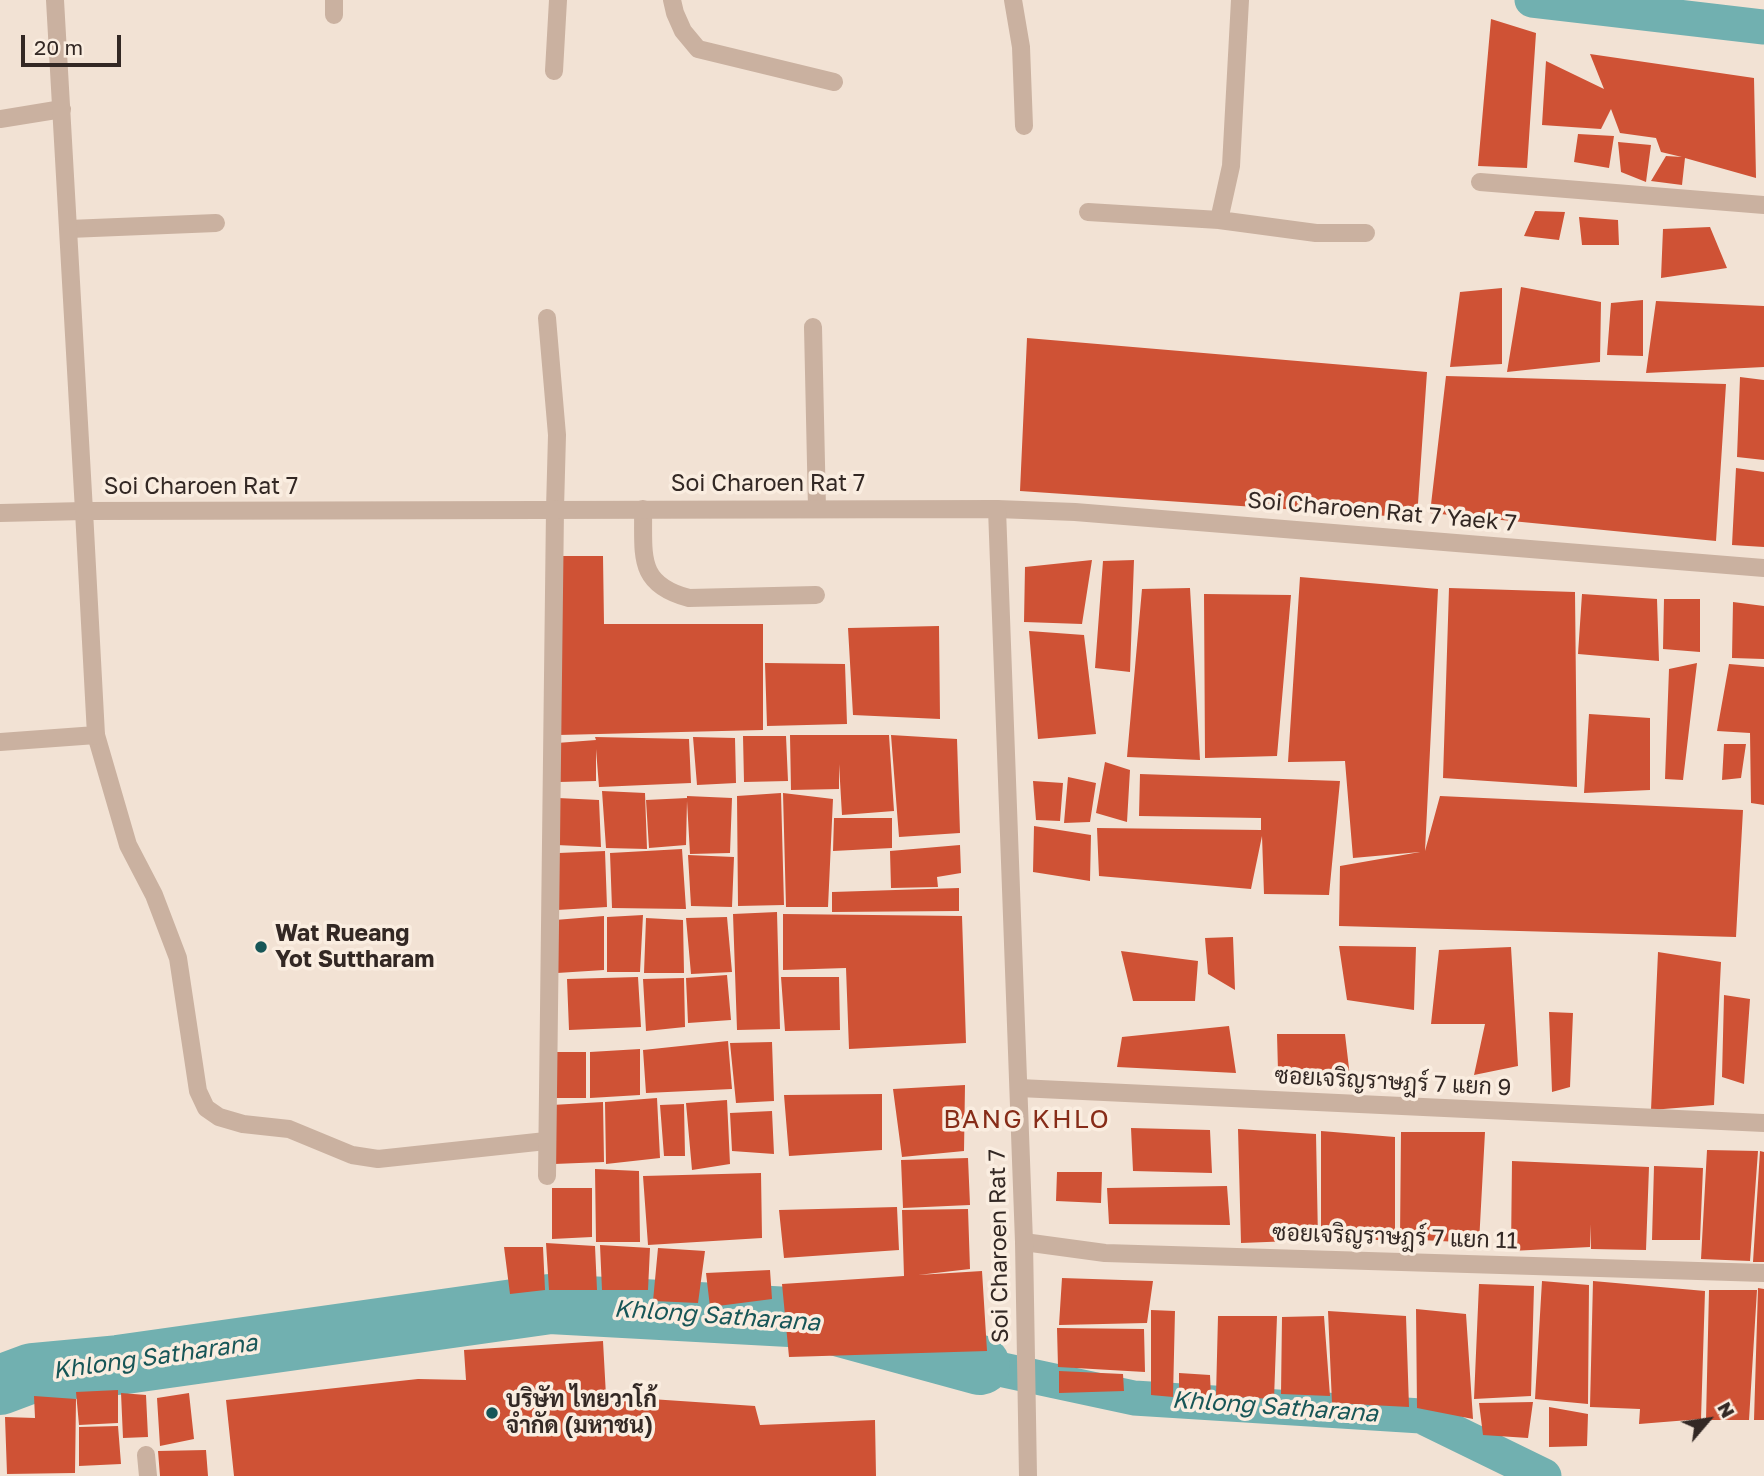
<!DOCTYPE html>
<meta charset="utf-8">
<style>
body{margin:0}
#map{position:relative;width:1764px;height:1476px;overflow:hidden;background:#f2e2d4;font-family:"Golos Text",sans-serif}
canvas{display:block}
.north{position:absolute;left:1673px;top:1385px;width:70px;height:70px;-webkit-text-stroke:5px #faede0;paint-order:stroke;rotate:61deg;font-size:19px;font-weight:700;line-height:28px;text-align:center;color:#332824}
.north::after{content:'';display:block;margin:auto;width:24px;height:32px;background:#332824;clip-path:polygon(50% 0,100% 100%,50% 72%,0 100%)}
.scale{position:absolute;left:21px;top:35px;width:100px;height:32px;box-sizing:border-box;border:4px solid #332824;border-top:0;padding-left:9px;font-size:21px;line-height:24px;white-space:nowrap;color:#332824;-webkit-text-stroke:5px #faede0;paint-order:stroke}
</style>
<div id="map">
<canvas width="1764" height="1476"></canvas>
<div class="north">N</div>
<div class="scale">20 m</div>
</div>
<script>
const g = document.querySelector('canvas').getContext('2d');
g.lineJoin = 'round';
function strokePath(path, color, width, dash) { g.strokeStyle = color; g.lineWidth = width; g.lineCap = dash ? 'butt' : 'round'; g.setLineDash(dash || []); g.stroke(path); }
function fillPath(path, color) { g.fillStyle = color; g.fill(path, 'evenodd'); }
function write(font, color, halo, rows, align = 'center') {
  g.font = font + ' "Golos Text",Sarabun,sans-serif'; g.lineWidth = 7; g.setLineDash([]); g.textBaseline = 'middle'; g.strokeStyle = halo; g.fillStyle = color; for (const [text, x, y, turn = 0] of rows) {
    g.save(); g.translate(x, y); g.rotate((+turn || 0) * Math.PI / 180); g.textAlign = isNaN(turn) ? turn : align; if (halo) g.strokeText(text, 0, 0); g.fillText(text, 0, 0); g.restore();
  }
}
const canal = new Path2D(`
 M1532,0l232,27
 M980,1365l154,33 287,18 123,60`);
const river = new Path2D(`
 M0,1385l32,-12 86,-8 432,-61 258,14 172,47`);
const building = new Path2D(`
 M1491,19l45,14 -9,135 -49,-2z
 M1590,54l164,24 2,100 -71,-20 -3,27 -31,-4 15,-25 16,1 -21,-5 -5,-14 -36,-5 -9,-24 -10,20 -59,-4 4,-64 58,28z
 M1578,134l36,2 -5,32 -35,-6z
 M1618,142l33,3 -5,37 -25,-10z
 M1535,211l30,1 -6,28 -35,-4z
 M1579,217l39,3 1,25h-37z
 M1710,227l17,41 -66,10 2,-49z
 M1521,287l80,15 -1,60 -93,10z
 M1502,288v76l-52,3 10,-75z
 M1643,300v56l-36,-1 4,-52z
 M1656,301l108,5v61l-118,6z
 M1027,338l400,34 -10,146 -397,-27z
 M1446,376l280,8 -10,157 -286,-28z
 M1740,377l24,3v80l-27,-3z
 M1736,468l28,4v75l-32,-2z
 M561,556h42l1,68h159v106l-205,5z
 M1092,560l-10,64 -58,-2 1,-55z
 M1134,560l-4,112 -35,-4 8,-107z
 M1300,577l138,12 -13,262 15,-55 303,14 -7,127 -397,-11 1,-60 80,-14 -67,6 -8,-97 -57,1z
 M1190,588l10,172 -73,-3 15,-168z
 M1449,588l126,4 2,195 -134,-9z
 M1204,594l87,1 -14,161 -72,2z
 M1582,594l75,5 2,62 -81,-7z
 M1664,599h36v53l-37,-3z
 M1733,602l31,4v53l-32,-1z
 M939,626l1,93 -87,-4 -5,-87z
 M1029,631l55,4 12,99 -58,5z
 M765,663l80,1 2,60 -80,2z
 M1697,663l-14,117 -18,-1 4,-110z
 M1729,664l35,3v138l-13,-2 -1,-70 -33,-2z
 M1589,714l61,4v72l-66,3z
 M790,735h99l5,76 -52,4 -3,-51v25l-48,1z
 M891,735l66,4 3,94 -61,4z
 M743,736h43l2,45 -44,1z
 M595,737l94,2 2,44 -92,4 -3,-38v32l-37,1 -2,-39 39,-3z
 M693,737l42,1 1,45 -39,2z
 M1724,744h22l-5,34 -19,2z
 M1105,762l25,8 -3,52 -31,-9z
 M1140,774l200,7 -11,114 -65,-1 -2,-58 -11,53 -152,-13 -2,-48 164,2v-12l-122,-2z
 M1068,777l28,6 -6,39 -26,1z
 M1033,781l30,2 -3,38 -24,-1z
 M602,791l43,2 2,56 -41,-1z
 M781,793l3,112 -46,1 -1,-110z
 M783,793l50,6 -5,108h-42z
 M687,796l45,2 -2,55 -40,1 -3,-53 -1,44 -37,3 -3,-48 41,-2z
 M558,798l41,2 2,47 -45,-2z
 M834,818h58v30l-59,3z
 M1034,826l57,9 -1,46 -57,-9z
 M960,845l1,28 -24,4 1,10 -47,1 -1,-37z
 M682,849l4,60 -74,-1 -2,-55z
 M605,851l2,56 -50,3 2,-57z
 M688,855l46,2 -2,50 -41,-1z
 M959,888v23l-127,1v-20z
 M777,912l3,117 -43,1 -4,-116z
 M783,914l179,2 4,127 -117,6 -3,-81 -63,2z
 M643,915l-3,57h-33v-55z
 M604,916v54l-47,3 -2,-53z
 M727,917l5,55 -41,2 -5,-56z
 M646,918l37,2 1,53h-40z
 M1233,937l2,53 -27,-16 -3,-36z
 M1339,946l77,1 -2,63 -67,-10z
 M1511,947l7,119 -44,9 11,-51h-54l8,-74z
 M1121,951l77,10 -3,40h-62z
 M1658,952l63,10 -7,143 -63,5z
 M727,975l4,45 -43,3 -2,-45z
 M638,977l3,50 -72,3 -2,-51z
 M781,977h58l1,53 -55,1z
 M684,978l1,49 -39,4 -3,-52z
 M1724,995l26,4 -6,85 -22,-7z
 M1549,1012l24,1 -3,74 -18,5z
 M1229,1026l7,47 -119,-6 5,-30z
 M1277,1034h68l5,43 -72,-6z
 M728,1041l4,48 -86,4 -3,-43z
 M772,1042l2,59 -38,2 -6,-60z
 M640,1049v46l-50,3v-46z
 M552,1052h34v46h-34z
 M965,1085l-1,66 -62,6 -9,-68z
 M882,1094v56l-93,6 -5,-61z
 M657,1098l3,60 -54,6 -1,-62z
 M727,1100l3,64 -38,6 -6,-67z
 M603,1102l1,60 -50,2 -2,-59z
 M684,1104l1,52h-21l-4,-51z
 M772,1111l2,43 -42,-3 -2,-38z
 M1131,1128l79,2 2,43 -79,-2z
 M1238,1129l78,5 2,106 -77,3z
 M1321,1131l74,6v103h-74z
 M1401,1132h84l-6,111 -79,-4z
 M1707,1150l51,1 -8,110 -49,-2z
 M1760,1151l4,1v110h-11z
 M968,1158l2,47 -67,3 -2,-48z
 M1512,1161l137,6 -3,83 -55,-1 -1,-25v23l-79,4z
 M1654,1166l49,2 -3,72h-48z
 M595,1169l44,2 1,71h-44z
 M1057,1172h45l-1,31 -45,-2z
 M761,1173l1,65 -114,7 -5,-69z
 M1227,1186l3,39 -121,-1 -2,-36z
 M552,1188h40v49l-40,2z
 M897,1207l2,43 -115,8 -5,-48z
 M968,1209l2,60 -52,6 64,-4 5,80 -198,6 -7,-73 122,-8 -2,-66z
 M546,1243l49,3 2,44h-48z
 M600,1245l50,3 -2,42h-46z
 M504,1247h39l2,43 -35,4z
 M658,1248l47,3 -7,52 -45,-2z
 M770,1270l2,29 -62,8 -4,-34z
 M1062,1278l91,3 -6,42 -88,2z
 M1542,1281l47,4 -1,119 -53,-5z
 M1593,1281l112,10 -4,128 -62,5 1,-15 -50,-2z
 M1479,1284l55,2 -3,110 -57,3z
 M1758,1288l6,1v131h-10z
 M1709,1290h48l-8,130h-43z
 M1416,1309l50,5 7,105 -56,-11z
 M1151,1310l24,1 -2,86 -22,-2z
 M1328,1311l78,5 3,91 -77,-4z
 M1218,1316h59l-3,83 -58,-3z
 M1324,1316l6,80 -49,-2 1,-77z
 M1057,1328l87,1 1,43 -87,-5z
 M603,1341l3,55 149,10 5,19 115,-5 1,56h-642l-8,-76 192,-21 48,1 -2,-30z
 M1059,1371l64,3 1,17 -65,2z
 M1179,1373l31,2 1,21 -32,-1z
 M118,1390v33l-39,2 -3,-33z
 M121,1393l25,2 2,42 -25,1z
 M189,1393l5,46 -34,7 -3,-48z
 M34,1396l42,3 -1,74 -68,1 -2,-57 30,1z
 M1533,1402l-5,36 -45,-3 -4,-32z
 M1549,1407l39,7 -1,32 -38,1z
 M118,1426l3,38 -42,2v-39z
 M206,1450l2,26h-48l-2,-25z`);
const service = new Path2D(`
 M672,0l3,13 8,18 15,18 136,33
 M1013,0l8,47 3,79
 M554,71l4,-71
 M1088,212l131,8 12,-54 9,-166
 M1219,220l97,13h50
 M69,229l147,-6
 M547,318l10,117 -2,74
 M813,327l4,182
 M643,509c1,46 -7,75 46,89l127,-3
 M96,735l32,110 26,50 24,63 20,133 8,17 13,9 24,7 46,5 63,26 26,4 168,-18`);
const minor = new Path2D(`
 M334,15v-15
 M0,119l62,-10
 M1480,182l284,23
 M997,509l78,3 689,56
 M0,513l84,-2 12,224 -96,7
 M1019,1088l745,35
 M547,1176l8,-667
 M1024,1242l81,11 659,20
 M146,1455l2,21`);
const tertiary = new Path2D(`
 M55,0l29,511 913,-2 27,733 4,234`);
const markers = [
 [261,947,7,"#175657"],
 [492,1413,7,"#175657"]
];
const streetNames = [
 ["Soi Charoen Rat 7",768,484],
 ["Soi Charoen Rat 7",201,487],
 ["Soi Charoen Rat 7 Yaek 7",1382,512,5],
 ["ซอยเจริญราษฎร์ 7 แยก 9",1393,1082,3],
 ["ซอยเจริญราษฎร์ 7 แยก 11",1395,1237,2],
 ["Soi Charoen Rat 7",999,1246,-91]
];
const poiNames = [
 ["Wat Rueang",275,934],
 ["Yot Suttharam",275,960],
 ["บริษัท ไทยวาโก้",506,1400],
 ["จำกัด (มหาชน)",506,1426]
];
const waterNames = [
 ["Khlong Satharana",717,1316,4],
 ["Khlong Satharana",155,1357,-8],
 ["Khlong Satharana",1275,1407,4]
];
const quarterNames = [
 ["BANG KHLO",1027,1120]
];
strokePath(canal, '#71b0b0', 35);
strokePath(river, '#71b0b0', 60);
fillPath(building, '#cf5235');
strokePath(service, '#cab1a0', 18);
strokePath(minor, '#cab1a0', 18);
strokePath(tertiary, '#cab1a0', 18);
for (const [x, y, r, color] of markers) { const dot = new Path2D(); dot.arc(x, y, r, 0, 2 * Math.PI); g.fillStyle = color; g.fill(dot); strokePath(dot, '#faede0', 2.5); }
write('23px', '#332824', '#faede0', streetNames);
write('bold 23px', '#332824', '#faede0', poiNames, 'left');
write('italic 24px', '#175657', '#faede0', waterNames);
g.letterSpacing = '2px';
write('26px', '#872c18', '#faede0', quarterNames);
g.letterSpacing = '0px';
</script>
